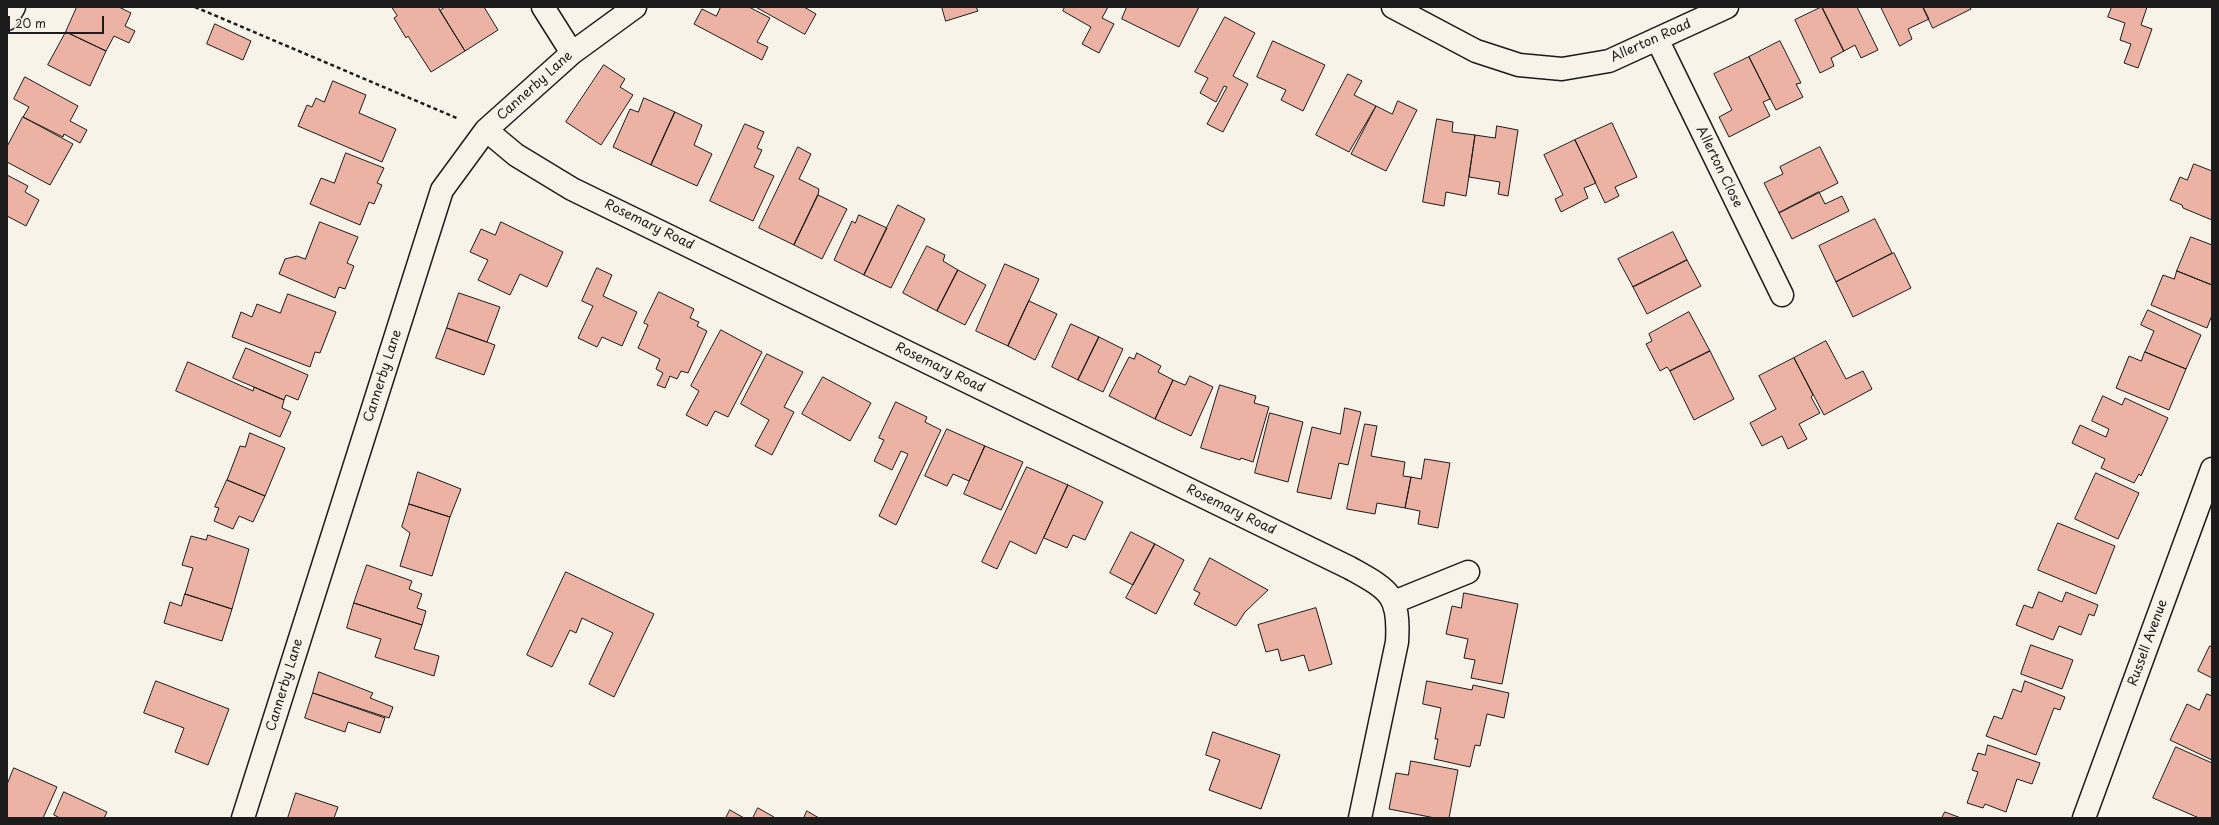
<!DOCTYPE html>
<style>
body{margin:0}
#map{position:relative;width:2219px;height:825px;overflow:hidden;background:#f7f3e8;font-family:"Playpen Sans",sans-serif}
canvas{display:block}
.frame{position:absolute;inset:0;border:8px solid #1c1c1c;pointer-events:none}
.scale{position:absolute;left:8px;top:16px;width:96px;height:18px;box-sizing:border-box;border:2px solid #1c1c1c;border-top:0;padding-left:5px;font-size:12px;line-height:14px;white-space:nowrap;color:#1c1c1c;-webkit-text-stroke:3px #f7f3e8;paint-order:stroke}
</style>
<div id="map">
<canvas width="2219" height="825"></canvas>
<div class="frame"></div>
<div class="scale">20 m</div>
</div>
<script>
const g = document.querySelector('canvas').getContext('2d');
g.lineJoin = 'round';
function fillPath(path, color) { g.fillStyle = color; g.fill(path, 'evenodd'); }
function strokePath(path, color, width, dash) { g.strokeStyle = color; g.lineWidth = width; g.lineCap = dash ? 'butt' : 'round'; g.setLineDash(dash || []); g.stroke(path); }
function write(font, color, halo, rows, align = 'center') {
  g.font = font + ' "Playpen Sans",sans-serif'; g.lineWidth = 4; g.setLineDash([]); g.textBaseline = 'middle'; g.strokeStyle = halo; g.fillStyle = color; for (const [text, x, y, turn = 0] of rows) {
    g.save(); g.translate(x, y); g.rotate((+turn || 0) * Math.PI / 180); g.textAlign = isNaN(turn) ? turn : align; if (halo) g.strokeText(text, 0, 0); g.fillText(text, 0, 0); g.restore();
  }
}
const building = new Path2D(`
 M77,7h42l12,6 -6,13 10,5 -6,12 -15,-7 -8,15 -40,-19z
 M392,7h46l27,44 -34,21 -23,-36 -2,2 -12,-20 3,-2z
 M445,7h39l14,23 -33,21 -25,-40z
 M721,7h28l21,11 -13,24 11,5 -6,13 -68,-36 8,-15 14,7z
 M756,7h48l12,7 -11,20z
 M942,7h34l2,4 -32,10z
 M1065,7h43l-6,11 12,6 -15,29 -17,-9 9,-17 -28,-16z
 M1127,7h72l-20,40 -57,-28z
 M1822,7h35l21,43 -17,8 -6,-13 -11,6z
 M1822,7l22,44 -13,7 3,8 -14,7 -25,-53z
 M1881,7h42l6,12 -21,10 4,10 -12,7z
 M1923,7h47l1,2 -38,19z
 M2112,7h35l-6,18 11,4 -14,39 -14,-5 7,-19 -11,-4 5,-17 -17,-6z
 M1225,17l30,16 -22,43 15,8 -25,48 -16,-8 20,-37 -3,-1 -8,16 -16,-9 8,-15 -13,-6z
 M215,24l36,17 -8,19 -36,-16z
 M66,32l40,19 -16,35 -42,-21z
 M1273,41l52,24 -22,46 -22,-11 5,-10 -29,-13z
 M1780,41l21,42 -5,1 7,13 -27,13 -27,-53z
 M1749,57l21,42 -7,3 7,14 -41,21 -10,-20 13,-7 -18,-36z
 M604,65l21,14 -5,8 13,8 -32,50 -35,-23z
 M1348,74l14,7 -8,14 22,11 -27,46 -33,-17z
 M25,77l53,29 -8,15 17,9 -7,13 -16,-9 -1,3 -40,-20 6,-10 -15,-8z
 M333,81l33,14 -7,18 37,16 -14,33 -84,-36 9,-21 5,2 4,-9 8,4z
 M644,98l31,14 -24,53 -38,-18 17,-38 8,3z
 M1398,101l19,9 -31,61 -35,-17 25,-48 16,8z
 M675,112l27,13 -8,20 18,9 -15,32 -46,-21z
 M23,117l50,27 -23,41 -43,-23v-15z
 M1437,119l16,3 -1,10 23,3 -9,61 -20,-4 -2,14 -21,-4z
 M1612,123l25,54 -22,10 4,9 -14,7 -30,-63z
 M745,124l19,8 -7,16 5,2 -8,17 20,9 -21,45 -43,-20z
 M1497,126l21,4 -10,66 -10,-2 2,-12 -31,-5 6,-42 20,3z
 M1575,140l21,43 -12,5 4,10 -27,14 -6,-13 8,-4 -19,-40z
 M798,147l13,7 -12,25 20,10 -1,6 -24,50 -35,-17z
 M1820,147l18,36 -59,30 -15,-30 19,-9 -3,-7z
 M346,153l38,15 -7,15 5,2 -8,19 -5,-2 -9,23 -50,-21 11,-26 13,5z
 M2194,164l18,7v49l-29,-12 -1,-3 -12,-5 10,-23 7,3z
 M7,175l21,11 -3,6 14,8 -13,26 -19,-10z
 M1819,192l6,12 17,-8 7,15 -57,28 -13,-26z
 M818,195l29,14 -25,50 -28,-14z
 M898,205l27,14 -34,69 -27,-13z
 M859,215l28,13 -23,47 -30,-15 18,-39 3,2z
 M1875,219l17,34 -56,29 -17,-36z
 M320,222l38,15 -11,26 7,3 -9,23 -6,-2 -4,11 -56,-24 6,-15 12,-3 8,3z
 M501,222l62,30 -16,35 -27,-13 -10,21 -32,-15 10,-20 -18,-8 11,-23 14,6z
 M1673,232l14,28 -54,27 -15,-28z
 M2191,237l21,8v40l-35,-14z
 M927,246l18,9 -2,6 15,9 -21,41 -34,-18z
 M1894,253l17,35 -58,29 -17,-35z
 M1687,260l14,26 -54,28 -14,-27z
 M1005,264l34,15 -31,67 -32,-15z
 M597,268l15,7 -9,21 34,16 -15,34 -20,-9 -5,10 -19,-9 15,-32 -11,-5z
 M958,270l28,15 -21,40 -28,-14z
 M2177,271l35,14v30l-5,13 -56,-23 12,-30 11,4z
 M659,292l35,17 -4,9 9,4 -2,4 10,5 -19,42 -7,-2 -4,8 -7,-3 -5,12 -8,-3 6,-12 -7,-4 4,-10 -22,-11 10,-23 -4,-2z
 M459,293l41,14 -13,35 -40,-14z
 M288,294l48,18 -16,41 -5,-1 -5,15 -78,-30 9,-25 11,5 5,-13 23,9z
 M1029,301l28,13 -22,46 -27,-14z
 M2148,310l53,25 -15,34 -41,-17 9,-21 -13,-6z
 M1689,312l21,39 -40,20 -3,-4 -7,4 -14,-27 6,-3 -3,-7z
 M1071,324l28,13 -21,43 -26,-13z
 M447,328l48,17 -11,30 -48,-17z
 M721,330l41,22 -34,65 -13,-6 -8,15 -21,-11 13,-24 -8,-5z
 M1099,337l24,12 -20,43 -25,-12z
 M1826,341l20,38 17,-8 9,18 -48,26 -30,-57z
 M246,348l62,27 -10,25 -12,-5 -2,5 -51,-22z
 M1710,351l24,48 -40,21 -24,-49z
 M2145,352l41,17 -17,41 -53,-22 13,-32 12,5z
 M1137,353l24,13 -3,6 15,8 -18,39 -46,-23 20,-39 5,2z
 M767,354l36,18 -19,35 10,5 -22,43 -17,-9 14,-26 -28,-16z
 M1794,358l19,37 -2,2 9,16 -21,11 8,15 -19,10 -6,-13 -20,10 -12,-23 26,-14 -17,-33z
 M188,362l65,29 1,-4 30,13 -2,8 9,4 -11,25 -104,-46z
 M1190,376l23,11 -22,49 -36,-17 18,-39 12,5z
 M823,377l48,26 -21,38 -48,-27z
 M1220,385l36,11 -2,7 15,4 -16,55 -12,-4 -1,2 -39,-12z
 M2103,396l19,9 3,-7 43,20 -27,58 -2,-2 -5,9 -33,-15 4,-9 -33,-16 8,-18 26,12 3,-8 -17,-8z
 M896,402l31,15 -2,5 16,8 -45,95 -17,-9 29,-62 -7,-3 -9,19 -18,-9 10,-21 -5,-2z
 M1345,408l16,4 -13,53 -9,-2 -8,36 -34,-7 15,-65 28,7z
 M1270,413l33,9 -15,60 -33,-9z
 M1365,424l12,2 -6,30 34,6 -2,14 8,1 -6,31 -28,-5 -2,11 -28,-5z
 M947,429l38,17 -16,35 -16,-7 -6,12 -22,-10z
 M250,433l35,15 -20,48 -38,-16 13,-34 5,1z
 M985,446l38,16 -22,48 -37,-16z
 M1425,459l25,4 -12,65 -20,-4 2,-13 -15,-3 6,-31 10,2z
 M1027,467l41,18 -32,69 -26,-13 -13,28 -15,-7z
 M418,472l43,17 -11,28 -41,-13z
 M2096,473l43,20 -21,46 -43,-20z
 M227,480l38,16 -12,26 -14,-6 -6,13 -19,-8 5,-13 -4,-1z
 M1068,485l35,17 -18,38 -12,-5 -6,13 -23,-10z
 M409,504l41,13 -18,59 -32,-10 10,-33 -8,-6z
 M2058,523l57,23 -19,48 -58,-24z
 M1131,532l24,12 -22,41 -23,-12z
 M208,535l41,14 -17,60 -47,-15 8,-26 -11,-3 9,-29 15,4z
 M1155,544l29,16 -28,54 -30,-16z
 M1210,558l58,32 -23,22 -9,14 -42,-22 6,-11 -6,-3z
 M367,565l45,16 -3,8 13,5 -5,14 9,3 -4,14 -68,-22z
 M566,572l88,42 -40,83 -25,-13 24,-51 -31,-15 -6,15 -6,-3 -18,37 -25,-12z
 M2039,592l23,10 4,-10 32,13 -4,11 -5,-2 -8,21 -22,-9 -6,14 -37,-15 8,-20 8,3z
 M1464,593l54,11 -16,80 -31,-6 4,-18 -11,-2 4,-19 -22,-5 6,-28 9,2z
 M185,594l47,15 -10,32 -58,-18 6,-21 11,4z
 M354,603l68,22 -8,24 25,7 -5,20 -59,-19 6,-18 -34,-11z
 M1316,608l16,56 -23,7 -5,-16 -23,6 -3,-12 -12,3 -8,-27z
 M2031,645l42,15 -11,29 -41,-15z
 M2210,646l2,1v31l-14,-7z
 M319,672l54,21 -3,5 23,9 -4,11 -76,-25z
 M156,681l73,28 -21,56 -33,-13 9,-24 -40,-15z
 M1427,681l45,9 1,-5 36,8 -5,25 -17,-4 -7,32 -5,-1 -5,22 -36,-8 4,-20h-3l6,-31 -18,-4z
 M2025,681l40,16 -5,13 -6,-2 -18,47 -50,-19 8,-20 8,3 11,-30 8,3z
 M313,693l72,25 -5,15 -32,-11 -3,10 -40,-14z
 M2207,694l5,2v64l-42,-20 17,-36 12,6z
 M1213,732l67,23 -19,54 -52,-19 11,-30 -14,-5z
 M1988,745l52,18 -8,21 -15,-5 -11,33 -21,-8 -2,4 -16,-5 11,-31 -6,-2 6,-17 7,2z
 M2176,747l36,16v55h-13l-46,-20z
 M1411,761l47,9 -9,48h-14l-46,-9 7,-36 12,2z
 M14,768l43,19 -14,31h-36v-33z
 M64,792l43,20 -3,6h-44l-6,-3z
 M296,793l42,14 -4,11h-46z
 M758,808l16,9v1h-21z
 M730,810l14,8h-18z
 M807,811l12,7h-15z
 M1945,812l16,6h-19z`);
const path = new Path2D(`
 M195,7l264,112`);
const minor = new Path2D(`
 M543,7l29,46
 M1393,7l83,44 43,14 43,4 47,-8 118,-54
 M7,19l7,-12
 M1657,39l125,256
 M486,130l30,25 56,34 778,379c39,22 50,26 47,74l-37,176
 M1394,602l74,-30
 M243,818l199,-628 44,-60 86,-77 63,-46
 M2084,818l128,-349`);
const streetNames = [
 ["Allerton Road",1651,41,-24],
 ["Cannerby Lane",535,86,-42],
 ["Allerton Close",1719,167,64],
 ["Rosemary Road",649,225,26],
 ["Rosemary Road",940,368,26],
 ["Cannerby Lane",383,376,-72],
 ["Rosemary Road",1231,510,26],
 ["Russell Avenue",2148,643,-70],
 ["Cannerby Lane",285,685,-73]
];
fillPath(building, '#ecb3a5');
strokePath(building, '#1c1c1c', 1);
strokePath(minor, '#1c1c1c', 25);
strokePath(path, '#1c1c1c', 2.5, [4, 3]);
strokePath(minor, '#f7f3e8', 22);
write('13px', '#1c1c1c', '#f7f3e8', streetNames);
</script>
